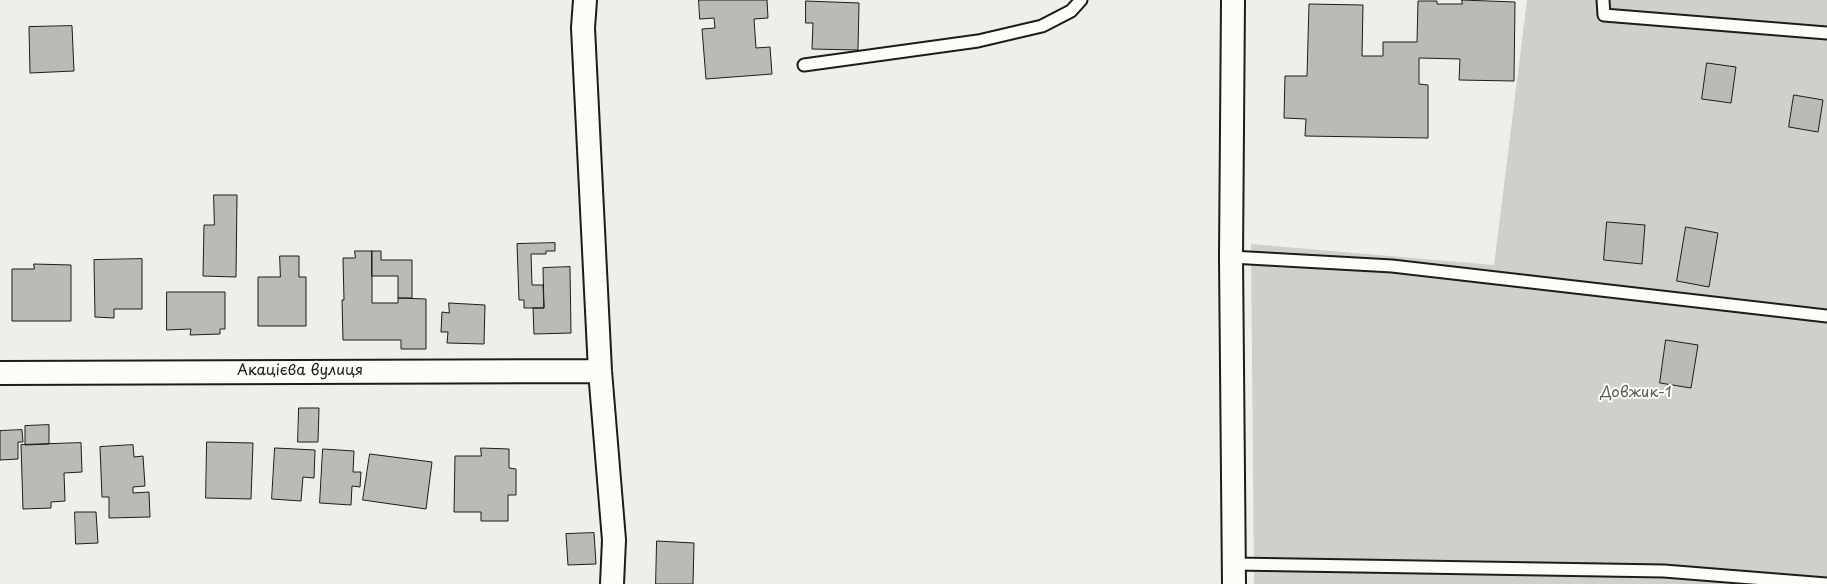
<!DOCTYPE html>
<meta charset="utf-8">
<style>
body{margin:0}
canvas{display:block;background:#f0eeea}
</style>
<canvas width="1827" height="584"></canvas>
<script>
const g = document.querySelector('canvas').getContext('2d');
g.lineJoin = 'round';
function fillPath(path, color) { g.fillStyle = color; g.fill(path, 'evenodd'); }
function strokePath(path, color, width, dash) { g.strokeStyle = color; g.lineWidth = width; g.lineCap = dash ? 'butt' : 'round'; g.setLineDash(dash || []); g.stroke(path); }
function write(font, color, halo, rows, align = 'center') {
  g.font = font + ' "Playpen Sans",sans-serif'; g.lineWidth = 4; g.setLineDash([]); g.textBaseline = 'middle'; g.strokeStyle = halo; g.fillStyle = color; for (const [text, x, y, turn = 0] of rows) {
    g.save(); g.translate(x, y); g.rotate((+turn || 0) * Math.PI / 180); g.textAlign = isNaN(turn) ? turn : align; if (halo) g.strokeText(text, 0, 0); g.fillText(text, 0, 0); g.restore();
  }
}
const green = new Path2D(`
 M1527,0h300v584h-573l-3,-340 243,21z`);
const building = new Path2D(`
 M699,0h68l1,18 -14,1 2,29 14,-1 2,27 -66,5 -4,-50 13,-1 -1,-10 -14,1z
 M1462,0l53,2 -1,79 -55,-1 1,-21 -41,-1v26l9,1v53l-123,-2 1,-17 -22,-1 1,-42h22l2,-72 54,1 -1,51h21v-14h34l1,-41h19v3h25z
 M806,1l53,2 -1,47 -46,-1 1,-26h-7z
 M72,26l2,45 -44,2 -1,-46z
 M1707,63l29,4 -5,36 -29,-4z
 M1794,95l29,5 -5,32 -29,-5z
 M214,195h23l-1,82 -33,-1 1,-51h10z
 M1607,222l38,3 -3,39 -38,-4z
 M1686,227l32,6 -9,54 -32,-6z
 M555,243v8h-9v3h-15l1,31h11l1,23h-20v-8h-5l-2,-56z
 M355,251h17v52h26v-5l28,1v50h-25v-9h-58l-1,-40h2l-1,-42h12z
 M372,251h9v9h31v38h-14v-22h-26z
 M280,256h19v21h7v49h-48v-49h22z
 M142,259v50h-28v9l-19,-1 -1,-57z
 M34,264l37,1v56h-59v-52h22z
 M570,267l1,66 -37,1 -1,-26h11l-1,-40z
 M167,292h58v37h-5v5l-30,1 1,-6 -24,1z
 M449,303l36,2 -1,39 -37,-1 1,-11h-7l1,-20 7,1z
 M1666,340l32,5 -7,43 -31,-5z
 M299,408h20l-1,34h-20z
 M49,425v19l-24,1v-19z
 M22,430l1,12h-5v17l-18,1v-29z
 M207,442l46,1 -2,56 -45,-1z
 M81,443l1,29 -18,1 1,28 -14,1v6l-28,1 -2,-64z
 M133,445l1,12 9,-1 2,30 -12,1v6l16,-1 1,25 -41,1v-21h-7l-2,-50z
 M275,448l40,2 -1,28 -11,-1 -2,24 -29,-2z
 M481,448l28,1v19l7,1v26h-8v26h-27v-9h-27l1,-56h26z
 M323,449l31,2 -1,21h8l-1,15 -8,-1 -1,19 -31,-2z
 M370,454l62,8 -6,47 -63,-9z
 M75,512h21l2,31 -22,1z
 M594,533l2,31 -28,1 -2,-31z
 M657,541l37,2 -1,41h-37z`);
const lane = new Path2D(`
 M1603,0l1,15 223,18
 M804,65l174,-24 64,-15 29,-15 10,-11
 M1231,257l161,9 435,50
 M1235,564l429,7 163,13`);
const street = new Path2D(`
 M585,0l-2,28 17,343 14,169 -2,44
 M1233,0l-2,257 3,327
 M0,373l600,-2`);
const streetNames = [
 ["Акацієва вулиця",300,371]
];
const parkNames = [
 ["Довжик-1",1636,393]
];
fillPath(green, '#d0cfcc');
fillPath(building, '#bbbab6');
strokePath(building, '#1c1c1c', 1);
strokePath(lane, '#1c1c1c', 15);
strokePath(street, '#1c1c1c', 26);
strokePath(lane, '#fdfcf7', 11);
strokePath(street, '#fdfcf7', 22);
write('15px', '#1c1c1c', '#fdfcf7', streetNames);
write('15px', '#5b5b5a', '#fdfcf7', parkNames);
</script>
